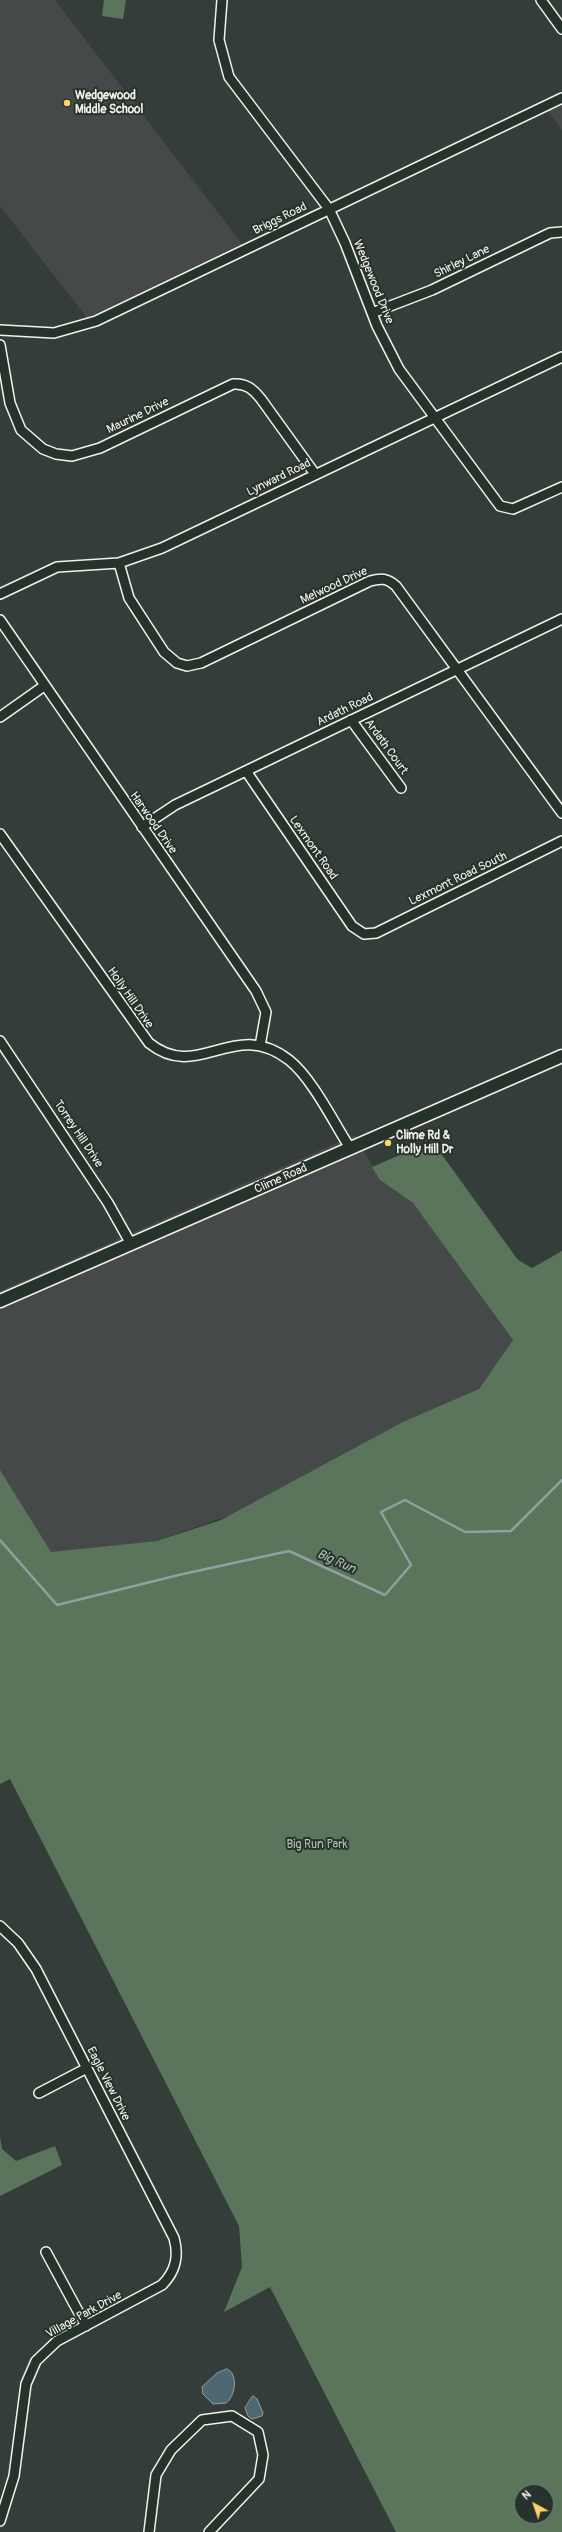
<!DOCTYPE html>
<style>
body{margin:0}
#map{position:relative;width:562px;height:2532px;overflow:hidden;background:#353d3a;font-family:Pangolin,sans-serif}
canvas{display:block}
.north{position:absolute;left:514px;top:2484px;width:40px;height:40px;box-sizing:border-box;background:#26332d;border:1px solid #787f78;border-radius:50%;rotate:320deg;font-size:11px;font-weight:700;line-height:16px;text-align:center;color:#f4f1e8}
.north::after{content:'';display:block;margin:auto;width:14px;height:18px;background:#ffd166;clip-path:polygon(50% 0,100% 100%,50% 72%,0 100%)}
</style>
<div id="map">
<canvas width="562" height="2532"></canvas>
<div class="north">N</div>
</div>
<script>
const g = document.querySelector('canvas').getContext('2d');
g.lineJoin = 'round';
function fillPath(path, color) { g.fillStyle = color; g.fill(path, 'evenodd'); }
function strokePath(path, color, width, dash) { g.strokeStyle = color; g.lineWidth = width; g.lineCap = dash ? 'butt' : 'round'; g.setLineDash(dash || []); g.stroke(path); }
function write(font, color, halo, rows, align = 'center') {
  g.font = font + ' Pangolin,sans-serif'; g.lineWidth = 4; g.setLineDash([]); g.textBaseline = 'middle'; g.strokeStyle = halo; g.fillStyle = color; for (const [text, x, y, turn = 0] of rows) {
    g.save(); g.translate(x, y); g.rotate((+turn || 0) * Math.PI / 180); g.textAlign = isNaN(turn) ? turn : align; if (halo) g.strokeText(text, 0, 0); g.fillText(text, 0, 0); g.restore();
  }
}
const built = new Path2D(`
 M0,0h55l187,244 -155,74 -87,-112z
 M562,103v27l-15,-20z
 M355,1135l25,45 33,23 100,137 -69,99 -287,102 -106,12 -51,-83v-179z`);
const green = new Path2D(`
 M104,0h22l-3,19 -21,-3z
 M432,1141l86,119 14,8 30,-17v1281h-166l-126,-245 -46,25 18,-45 -3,-41 -229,-447 -10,5v-314l51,82 106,-11 64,-21 182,-98 76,-33 34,-49 -100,-137 -33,-23 -8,-13zM522,2492h24v24h-24z
 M0,2137l2,12 14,12 39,-15 7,19 -62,31z`);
const water = new Path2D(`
 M227,2369c12,5 8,28 -1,34l-13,1 -10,-10 -1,-7 15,-14z
 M253,2396l4,3 6,14 -1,3 -10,3 -4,-3 -3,-8z`);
const stream = new Path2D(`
 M0,1540l57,65 126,-31 106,-23 96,44 26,-30 -30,-53 24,-12 60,32 46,-1 51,-51`);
const minor = new Path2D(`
 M222,0l-3,40 10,37 100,132 16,34 32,83 22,43 101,137 13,3 49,-22
 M541,0l21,29
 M372,313l60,-23 118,-57 12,-1
 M0,330l54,3 42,-12 466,-223
 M0,345l10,58 11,27 22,19 13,5 16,2 28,-8 133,-64c13,-1 20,5 28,15l54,75
 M119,563l10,35 35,54 13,11 10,3 14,-3 169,-82c11,-3 17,-3 26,5l166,227
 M0,594l57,-27 62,-4 43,-15 400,-191
 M0,620l256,371 10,21 -6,34
 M0,717l44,-31
 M351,720l50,68
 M246,771l106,155 12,8 12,-1 186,-92
 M142,827l33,-22 387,-186
 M0,834l149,209c50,40 84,-26 140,17 23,18 45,63 61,88
 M0,1041l108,162 23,41
 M0,1926l18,17 18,26 138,269c5,18 2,33 -12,47l-105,56 -21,20 -10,23 -12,92 -14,45
 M39,2093l48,-25
 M46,2252l40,74
 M149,2532l7,-57 15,-25 31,-30 30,-4 26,16 5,23 -4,24 -50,53`);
const major = new Path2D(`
 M0,1301l562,-245`);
const markers = [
 [67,103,4,"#ffd166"],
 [388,1143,4,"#ffd166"]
];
const poiNames = [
 ["Wedgewood",75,96],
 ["Middle School",75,110],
 ["Clime Rd &",396,1136],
 ["Holly Hill Dr",396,1150]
];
const streetNames = [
 ["Briggs Road",280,219,-26],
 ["Shirley Lane",462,262,-26],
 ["Wedgewood Drive",373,282,68],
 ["Maurine Drive",138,416,-26],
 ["Lynward Road",279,478,-26],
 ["Melwood Drive",334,586,-25],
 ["Ardath Road",345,710,-26],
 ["Ardath Court",386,747,54],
 ["Harwood Drive",153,823,55],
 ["Lexmont Road",313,848,55],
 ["Lexmont Road South",458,879,-26],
 ["Holly Hill Drive",130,998,55],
 ["Torrey Hill Drive",78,1134,56],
 ["Clime Road",281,1179,-24],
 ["Eagle View Drive",108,2084,63],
 ["Village Park Drive",84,2315,-29]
];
const parkNames = [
 ["Big Run Park",317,1845]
];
const waterNames = [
 ["Big Run",336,1562,24]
];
fillPath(built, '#464949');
fillPath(green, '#5a755b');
fillPath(water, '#4e6873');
strokePath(water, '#909fa2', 1);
strokePath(stream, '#909fa2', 2.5);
strokePath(minor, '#f4f1e8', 12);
strokePath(major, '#f4f1e8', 15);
strokePath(minor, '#26332d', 9);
strokePath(major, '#26332d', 12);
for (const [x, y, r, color] of markers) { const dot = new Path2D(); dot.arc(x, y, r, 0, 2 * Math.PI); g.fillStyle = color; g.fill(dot); strokePath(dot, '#26332d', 1.5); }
write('bold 12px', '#f4f1e8', '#26332d', poiNames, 'left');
write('12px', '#f4f1e8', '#26332d', streetNames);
write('12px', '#b6bfb0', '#26332d', parkNames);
write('italic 13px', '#b2bab9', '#26332d', waterNames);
</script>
